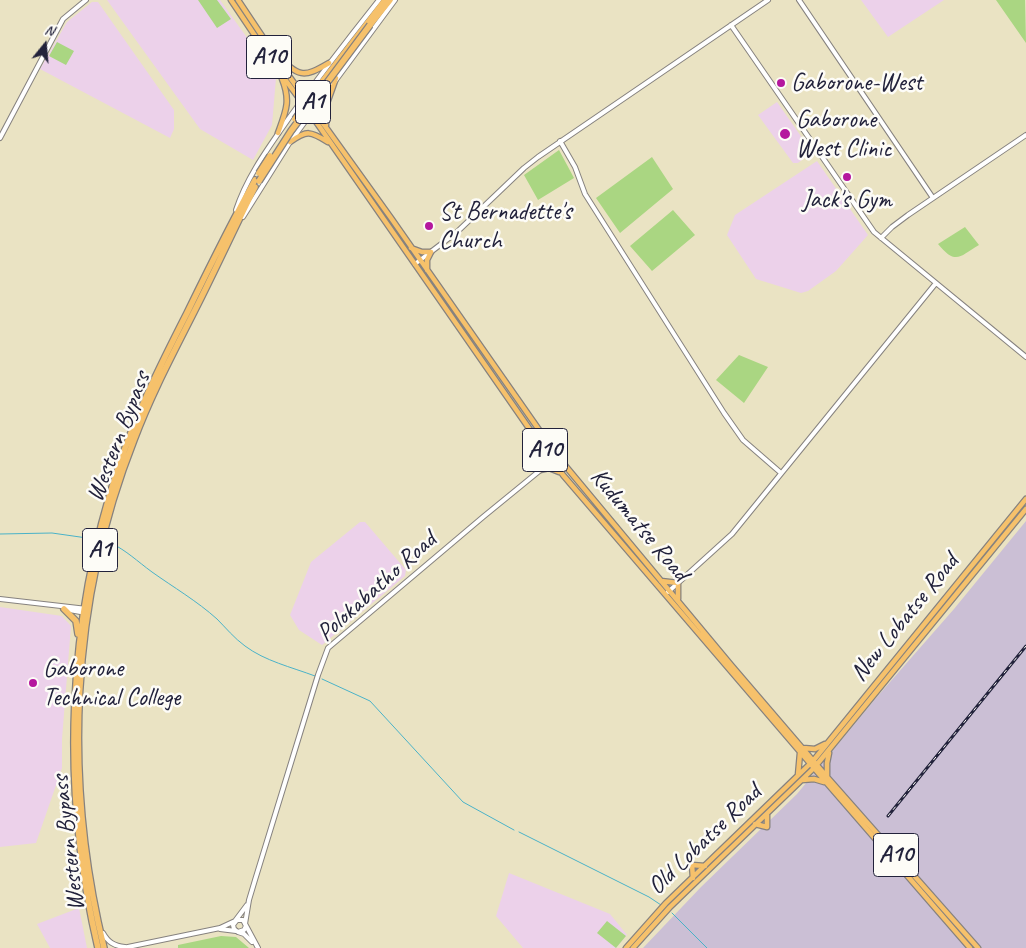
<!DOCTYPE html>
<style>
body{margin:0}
#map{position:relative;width:1026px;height:948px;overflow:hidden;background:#eae3c3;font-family:Caveat,sans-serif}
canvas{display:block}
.north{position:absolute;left:20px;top:20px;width:50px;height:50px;-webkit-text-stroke:4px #fdfcf7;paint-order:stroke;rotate:17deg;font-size:14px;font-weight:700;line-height:20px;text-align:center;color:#22223b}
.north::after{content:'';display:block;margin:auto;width:18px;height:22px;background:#22223b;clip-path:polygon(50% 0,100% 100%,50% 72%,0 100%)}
</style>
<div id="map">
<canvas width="1026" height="948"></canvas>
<div class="north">N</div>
</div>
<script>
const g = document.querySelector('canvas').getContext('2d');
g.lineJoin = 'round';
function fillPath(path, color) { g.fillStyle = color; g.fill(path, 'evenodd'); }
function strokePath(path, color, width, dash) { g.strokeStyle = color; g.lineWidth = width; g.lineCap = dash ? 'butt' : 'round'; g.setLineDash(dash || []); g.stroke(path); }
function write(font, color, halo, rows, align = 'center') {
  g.font = font + ' Caveat,sans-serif'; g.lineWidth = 5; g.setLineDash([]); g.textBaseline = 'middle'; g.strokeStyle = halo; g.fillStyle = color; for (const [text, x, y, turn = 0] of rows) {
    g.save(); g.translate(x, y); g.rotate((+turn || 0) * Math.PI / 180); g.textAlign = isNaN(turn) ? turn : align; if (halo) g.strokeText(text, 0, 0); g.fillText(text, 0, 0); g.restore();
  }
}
const built = new Path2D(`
 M107,0h113l56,78 -4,47 -19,35 -53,-31z
 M861,0h83l-56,37z
 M92,2h6l76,108v19l-4,9 -130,-69 27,-47z
 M777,102l35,50 -14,11h-5l-35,-48z
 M817,161l51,74 -32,36 -28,20 -7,2 -45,-14 -29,-44 8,-20z
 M360,522h5l41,48 -1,6 -83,69 -23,-15 -9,-15 21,-53z
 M0,607l62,9 9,10 -9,113v29l-26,75 -36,4z
 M509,873l101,41 17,21 -11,13h-93l-27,-32z
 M79,908l8,40h-37l-13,-24z`);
const industrial = new Path2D(`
 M1026,521v427h-383l58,-61 96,-93 79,-96 78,-89z`);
const green = new Path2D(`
 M198,0h19l14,19 -14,9z
 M996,0h29l1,43z
 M57,42l17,9 -8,14 -17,-9z
 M559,150l15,28 -36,22 -14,-25z
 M652,157l21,32 -53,44 -24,-35z
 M673,210l22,25 -43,36 -22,-25z
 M965,227l14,18c-19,11 -23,21 -41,-1z
 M739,355l29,12 -24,36 -28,-23z
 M607,921l19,15 -10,12 -19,-15z
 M221,936l15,1 13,11h-71v-3z`);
const stream = new Path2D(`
 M0,534l52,-1 42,6
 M111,543c16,8 26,18 41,29 21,15 45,29 65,47 9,9 17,19 28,27 20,15 46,21 70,30
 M322,679l48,22 93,101 51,28
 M519,832l130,65 12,8
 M672,913l35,35`);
const minor = new Path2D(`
 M799,0l134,198
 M731,25l143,207 152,125
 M0,138l63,-119 23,-19
 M560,141l15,26 10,27 139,219 19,27 38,33
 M236,210c11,-34 33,-63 53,-92 29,-40 59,-79 90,-118
 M243,217l47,-75 105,-142
 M881,238l11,-11 16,-12 118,-80
 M415,264l42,-32 67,-64 14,-11 230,-157
 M668,592l64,-58 204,-251
 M0,599l87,10
 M64,609l22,4
 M245,924l4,-24 6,-20 63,-205 10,-27 155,-131 71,-58
 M246,926l-2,4 -6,2 -4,-3 -1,-4 4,-5h6l15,28
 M220,929l16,2
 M238,932l6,2 8,8
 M103,933c5,9 11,13 22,14
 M123,948l97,-20 15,-7 12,-16`);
const major = new Path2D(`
 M231,0l47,70 32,43 232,334 21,28 263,307 144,166
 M238,0l46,69 107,149 167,239 173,208 96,112 151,171
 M277,55c22,21 25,24 52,8
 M326,125l-1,-16 11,-31
 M278,133c8,-22 13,-32 4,-54
 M290,142c17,-12 20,-11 38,0
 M411,248l11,4h9
 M427,270v-10l4,-8
 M540,470l9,-2 10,4
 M540,470l4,-11 -2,-9
 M661,581l17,2v16
 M803,748l12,1 10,-5
 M798,775l2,-22
 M827,777v-14l2,-10
 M802,780l12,-1 10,3
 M755,824l12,3v-12
 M693,878l-1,-13 13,1
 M626,948l40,-45 147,-142 213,-262
 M633,948l37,-41 144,-139 212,-259`);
const highway = new Path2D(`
 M370,25l20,-25
 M322,82l63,-82
 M64,609l12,12 2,13
 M98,948c-38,-160 -31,-327 21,-483 18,-53 43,-103 68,-152 22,-45 44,-90 68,-133
 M104,948c-41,-168 -34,-346 30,-508 18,-48 42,-92 65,-138 19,-38 37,-77 56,-115`);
const rail = new Path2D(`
 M888,816l138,-170`);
const highwayBridge = new Path2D(`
 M295,119l27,-37
 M259,173l11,-17
 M259,181l32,-50 79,-106`);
const markers = [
 [781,83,5,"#b5179e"],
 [785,134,6,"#b5179e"],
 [847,177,5,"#b5179e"],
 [429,226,5,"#b5179e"],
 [33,683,5,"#b5179e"]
];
const shields = [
 [269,57,45],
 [313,102,35],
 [545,450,45],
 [100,550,35],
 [896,855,45]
];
const shieldNames = [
 ["A10",269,57],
 ["A1",313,102],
 ["A10",545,450],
 ["A1",100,550],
 ["A10",896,855]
];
const poiNames = [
 ["Gaborone-West",791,83],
 ["Gaborone",796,120],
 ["West Clinic",796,149],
 ["Jack's Gym",847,200,"center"],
 ["St Bernadette's",439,212],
 ["Church",439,241],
 ["Gaborone",43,669],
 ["Technical College",43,698]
];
const streetNames = [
 ["Western Bypass",119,437,-69],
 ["Kudumatse Road",639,525,50],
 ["Polokabatho Road",377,587,-42],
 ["New Lobatse Road",905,618,-51],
 ["Old Lobatse Road",705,840,-44],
 ["Western Bypass",69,843,-97]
];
fillPath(built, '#ecd1ea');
fillPath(industrial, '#cbbfd5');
fillPath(green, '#aad682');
strokePath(stream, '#4ab2c8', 1);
strokePath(minor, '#86827f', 6);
strokePath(major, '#86827f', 7);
strokePath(highway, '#86827f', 8);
strokePath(minor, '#fff', 4);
strokePath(major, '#f6c16b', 4.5);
strokePath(highway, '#f6c16b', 5.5);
strokePath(rail, '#22223b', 3);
strokePath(rail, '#fdfcf7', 1, [4]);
strokePath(highwayBridge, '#86827f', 8, []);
strokePath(highwayBridge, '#f6c16b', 5.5);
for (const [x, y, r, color] of markers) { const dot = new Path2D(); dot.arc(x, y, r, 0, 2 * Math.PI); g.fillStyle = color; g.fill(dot); strokePath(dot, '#fdfcf7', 2); }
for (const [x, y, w] of shields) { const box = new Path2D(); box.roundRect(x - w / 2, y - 21.5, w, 43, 4); g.fillStyle = '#fdfcf7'; g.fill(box); strokePath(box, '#22223b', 1); }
write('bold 24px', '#22223b', null, shieldNames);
write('25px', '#22223b', '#fdfcf7', poiNames, 'left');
write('25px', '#22223b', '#fdfcf7', streetNames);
</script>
